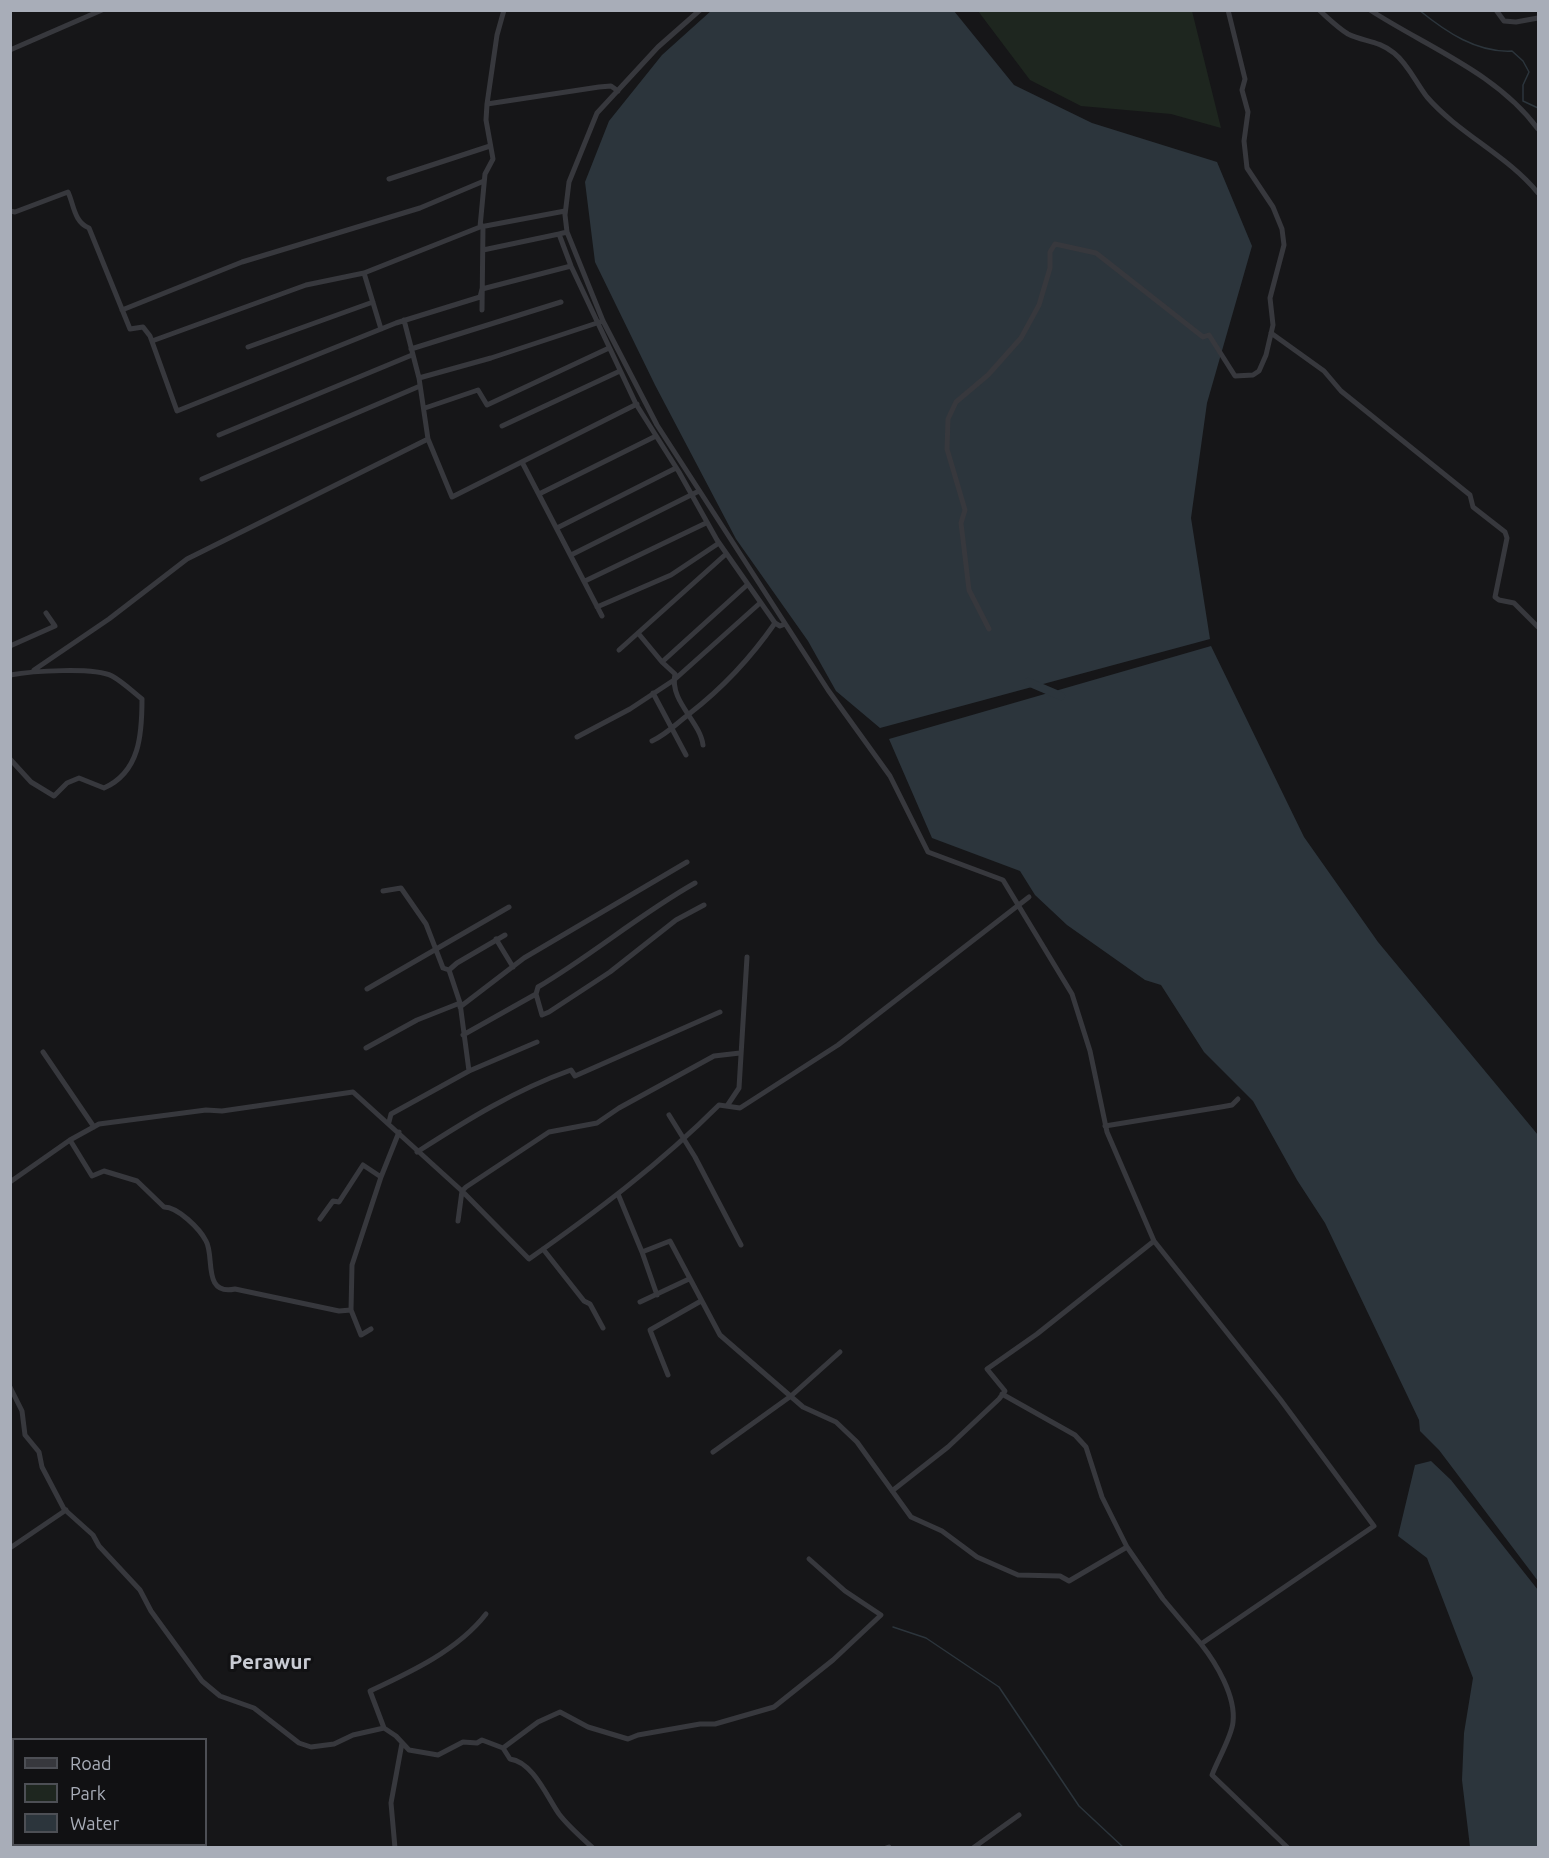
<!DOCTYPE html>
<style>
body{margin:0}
#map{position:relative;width:1549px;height:1858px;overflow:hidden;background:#161618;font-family:Ubuntu,sans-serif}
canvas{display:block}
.frame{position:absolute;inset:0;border:12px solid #a8adb8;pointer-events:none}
.legend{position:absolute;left:12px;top:1738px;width:195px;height:108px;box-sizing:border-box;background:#111113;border:2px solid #4d4f55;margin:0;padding:8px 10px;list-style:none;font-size:18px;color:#a8adb8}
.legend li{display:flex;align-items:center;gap:12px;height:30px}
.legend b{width:30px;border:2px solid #4d4f55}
</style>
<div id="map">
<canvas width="1549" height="1858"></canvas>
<div class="frame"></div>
<ul class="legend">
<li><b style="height:8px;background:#37383d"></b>Road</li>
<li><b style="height:16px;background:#1e261f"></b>Park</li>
<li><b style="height:16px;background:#2c353c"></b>Water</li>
</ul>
</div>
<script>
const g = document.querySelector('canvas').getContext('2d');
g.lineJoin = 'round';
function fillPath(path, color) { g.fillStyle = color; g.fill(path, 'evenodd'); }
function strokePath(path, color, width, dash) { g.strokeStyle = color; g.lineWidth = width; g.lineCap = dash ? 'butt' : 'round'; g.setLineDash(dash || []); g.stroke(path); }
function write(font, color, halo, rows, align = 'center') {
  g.font = font + ' Ubuntu,sans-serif'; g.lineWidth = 6; g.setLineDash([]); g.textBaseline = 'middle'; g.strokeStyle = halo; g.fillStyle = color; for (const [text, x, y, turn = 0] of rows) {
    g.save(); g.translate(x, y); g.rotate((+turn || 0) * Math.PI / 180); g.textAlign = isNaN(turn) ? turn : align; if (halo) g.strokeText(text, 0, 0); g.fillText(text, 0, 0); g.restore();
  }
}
const green = new Path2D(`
 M978,11h214l29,117 -50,-14 -90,-8 -51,-26z`);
const water = new Path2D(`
 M712,10l242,1 60,74 78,38 125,39 35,84 -45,157 -16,115 19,121 -330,89 -44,-37 -28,-50 -72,-102 -81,-154 -60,-123 -10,-80 24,-61 53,-66z
 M1211,646l93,191 74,105 160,193v446l-99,-131 -19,-19 -1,-11 -94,-197 -28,-43 -44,-79 -49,-49 -43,-67 -16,-5 -78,-55 -32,-30 -15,-24 -88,-33 -43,-99z
 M1431,1461l20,19 87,110v257h-68l-8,-67 2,-47 9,-55 -46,-120 -29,-22 17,-71z`);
const stream = new Path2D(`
 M1419,10c27,22 58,43 93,41l11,10 6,11 -6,13v16l15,7
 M893,1627l33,11 73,49 80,119 45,42`);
const river = new Path2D(`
 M1028,682l33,14`);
const minor = new Path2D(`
 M504,10l-7,25 -10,69 -1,16 7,39 -8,15 -5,53 85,-16
 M700,10l-42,37 -61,66 -28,69 -4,33 2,17 36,89 54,104 171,265 62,86 38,76 75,28 69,114 18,57 17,81 47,109 126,158 94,127 -173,118c15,19 35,52 32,78 -1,14 -16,39 -21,53l76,73
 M1319,10c9,8 19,18 29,24 16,8 30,6 46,19 14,11 22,30 33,44 32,37 80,58 111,96
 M1370,10c57,37 127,63 168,119
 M1496,10l8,11 12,1 22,-4
 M10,50l92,-40
 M487,104l112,-17 12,-1 7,5
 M389,179l101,-33
 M10,211l5,1 53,-20c6,13 6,30 21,36l41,101 13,-2 7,9 27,75 219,-88 84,-26 2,-8 89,-23
 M567,232l-8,2 12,32 65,138 43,68 38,68 58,83 5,3 5,-2
 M483,250l76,-16
 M364,273l17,56
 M122,310l120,-48 178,-54 64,-27
 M482,310l1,-84
 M404,320l15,58
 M1271,333l53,38 17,20 129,104 3,12 32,25 2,6 -12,59 4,3 15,3 24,24
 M152,341l154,-56 58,-12 116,-46
 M248,347l125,-45
 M411,349l150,-47
 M425,408l53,-18 9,15 122,-57
 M502,426l118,-55
 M219,435l193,-80
 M428,439l24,58 185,-93
 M522,462l80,154
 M202,479l218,-93
 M539,494l117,-58
 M557,528l119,-60
 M571,555l128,-64
 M585,581l121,-58
 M597,607l74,-32 48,-32
 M989,629l-20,-39 -8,-67 4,-13 -18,-61 1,-30 8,-17 32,-27 33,-37 18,-33 11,-37v-16l5,-8 41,9 107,84 6,-2 26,41 18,-1 6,-4 7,-16 7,-30 -3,-27 14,-53 -2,-16 -9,-22 -26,-39 -3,-27 4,-29 -6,-22 3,-11 -17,-69
 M638,633l24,29
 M10,646l45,-20 -9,-13
 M619,650l107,-96
 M34,670l75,-51 78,-60 241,-120 -9,-61 72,-20 112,-37
 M10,675c22,-4 84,-8 102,1 11,6 21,16 30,23 0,35 -2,73 -38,89l-25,-10 -12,5 -13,13 -23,-14 -21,-23
 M653,693l33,62
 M577,737l53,-28 44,-29 86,-77
 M652,741c15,-7 24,-17 37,-27 35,-27 61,-55 86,-91
 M703,745c-3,-24 -34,-44 -28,-71l-13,-12 85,-77
 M383,891l18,-3 25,36 17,44 6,2 11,33 9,68 -78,43 -2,8
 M496,939l17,28
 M449,970l8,-7 48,-28
 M367,989l142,-82
 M536,994l6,21 7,-3 61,-40 66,-52 28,-15
 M463,1035l73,-41 2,-7c54,-32 102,-73 157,-104
 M366,1048l51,-28 43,-17v4l64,-49 163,-96
 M43,1052l51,75
 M469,1071l68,-29
 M727,1106l12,-18 8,-131
 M669,1115l26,42 46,88
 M1105,1126l116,-19 11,-2 6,-6
 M70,1140l22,36 12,-5 33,10 27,26c14,0 36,22 42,34 9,15 -4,55 29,48l104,22 12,-1 1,-45 29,-88 18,-45
 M417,1152c50,-32 98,-62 154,-82l4,6 145,-64
 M10,1182l60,-42 29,-16 107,-14 16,1 131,-19 109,99 67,68c67,-47 132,-96 190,-154l21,3 98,-63 191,-148
 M618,1194l24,58 28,-11 50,94 83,72 33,15 21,20 54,75 31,14 35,26 41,18 42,1 9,5 58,-34 36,52 38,45
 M320,1219l13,-18 6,1 24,-37 18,12
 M458,1221l4,-30 4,-4 83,-55 48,-9 22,-15 95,-52 26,-3
 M543,1249l41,52 6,3 13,24
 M642,1252l15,43
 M640,1302l49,-23
 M351,1310l10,25 10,-6
 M668,1375l-18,-45 51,-29
 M10,1387l12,24 3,24 14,17 3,15 22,42 29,26 6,11 41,44 11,21 51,70 18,15 34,12 45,35 12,4 23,-3 19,-9 31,-7 12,8 13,14 29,5 25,-13 14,1 5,-3 21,8 35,-26 22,-10 28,15 40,12 10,-4 62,-11h15l59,-17 59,-47 48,-45 -36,-24 -36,-32
 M1002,1394l73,41 11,12 16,50 25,50
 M713,1452l78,-56 49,-44
 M892,1491l56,-44 51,-48 6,-8 -18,-22 50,-35 117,-93
 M10,1548l56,-38
 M384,1728l-14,-37c41,-19 88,-41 116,-77
 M503,1748l7,11c23,3 37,38 49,55 9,12 23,24 34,34
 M395,1848l-4,-45 11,-60
 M886,1848l3,-1
 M973,1848l46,-33`);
const quarterNames = [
 ["Perawur",270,1662]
];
fillPath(green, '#1e261f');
fillPath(water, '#2c353c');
strokePath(stream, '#2c353c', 1.5);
strokePath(river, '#2c353c', 8);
strokePath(minor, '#37383d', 5);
write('bold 21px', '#c9ccd4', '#111113', quarterNames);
</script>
